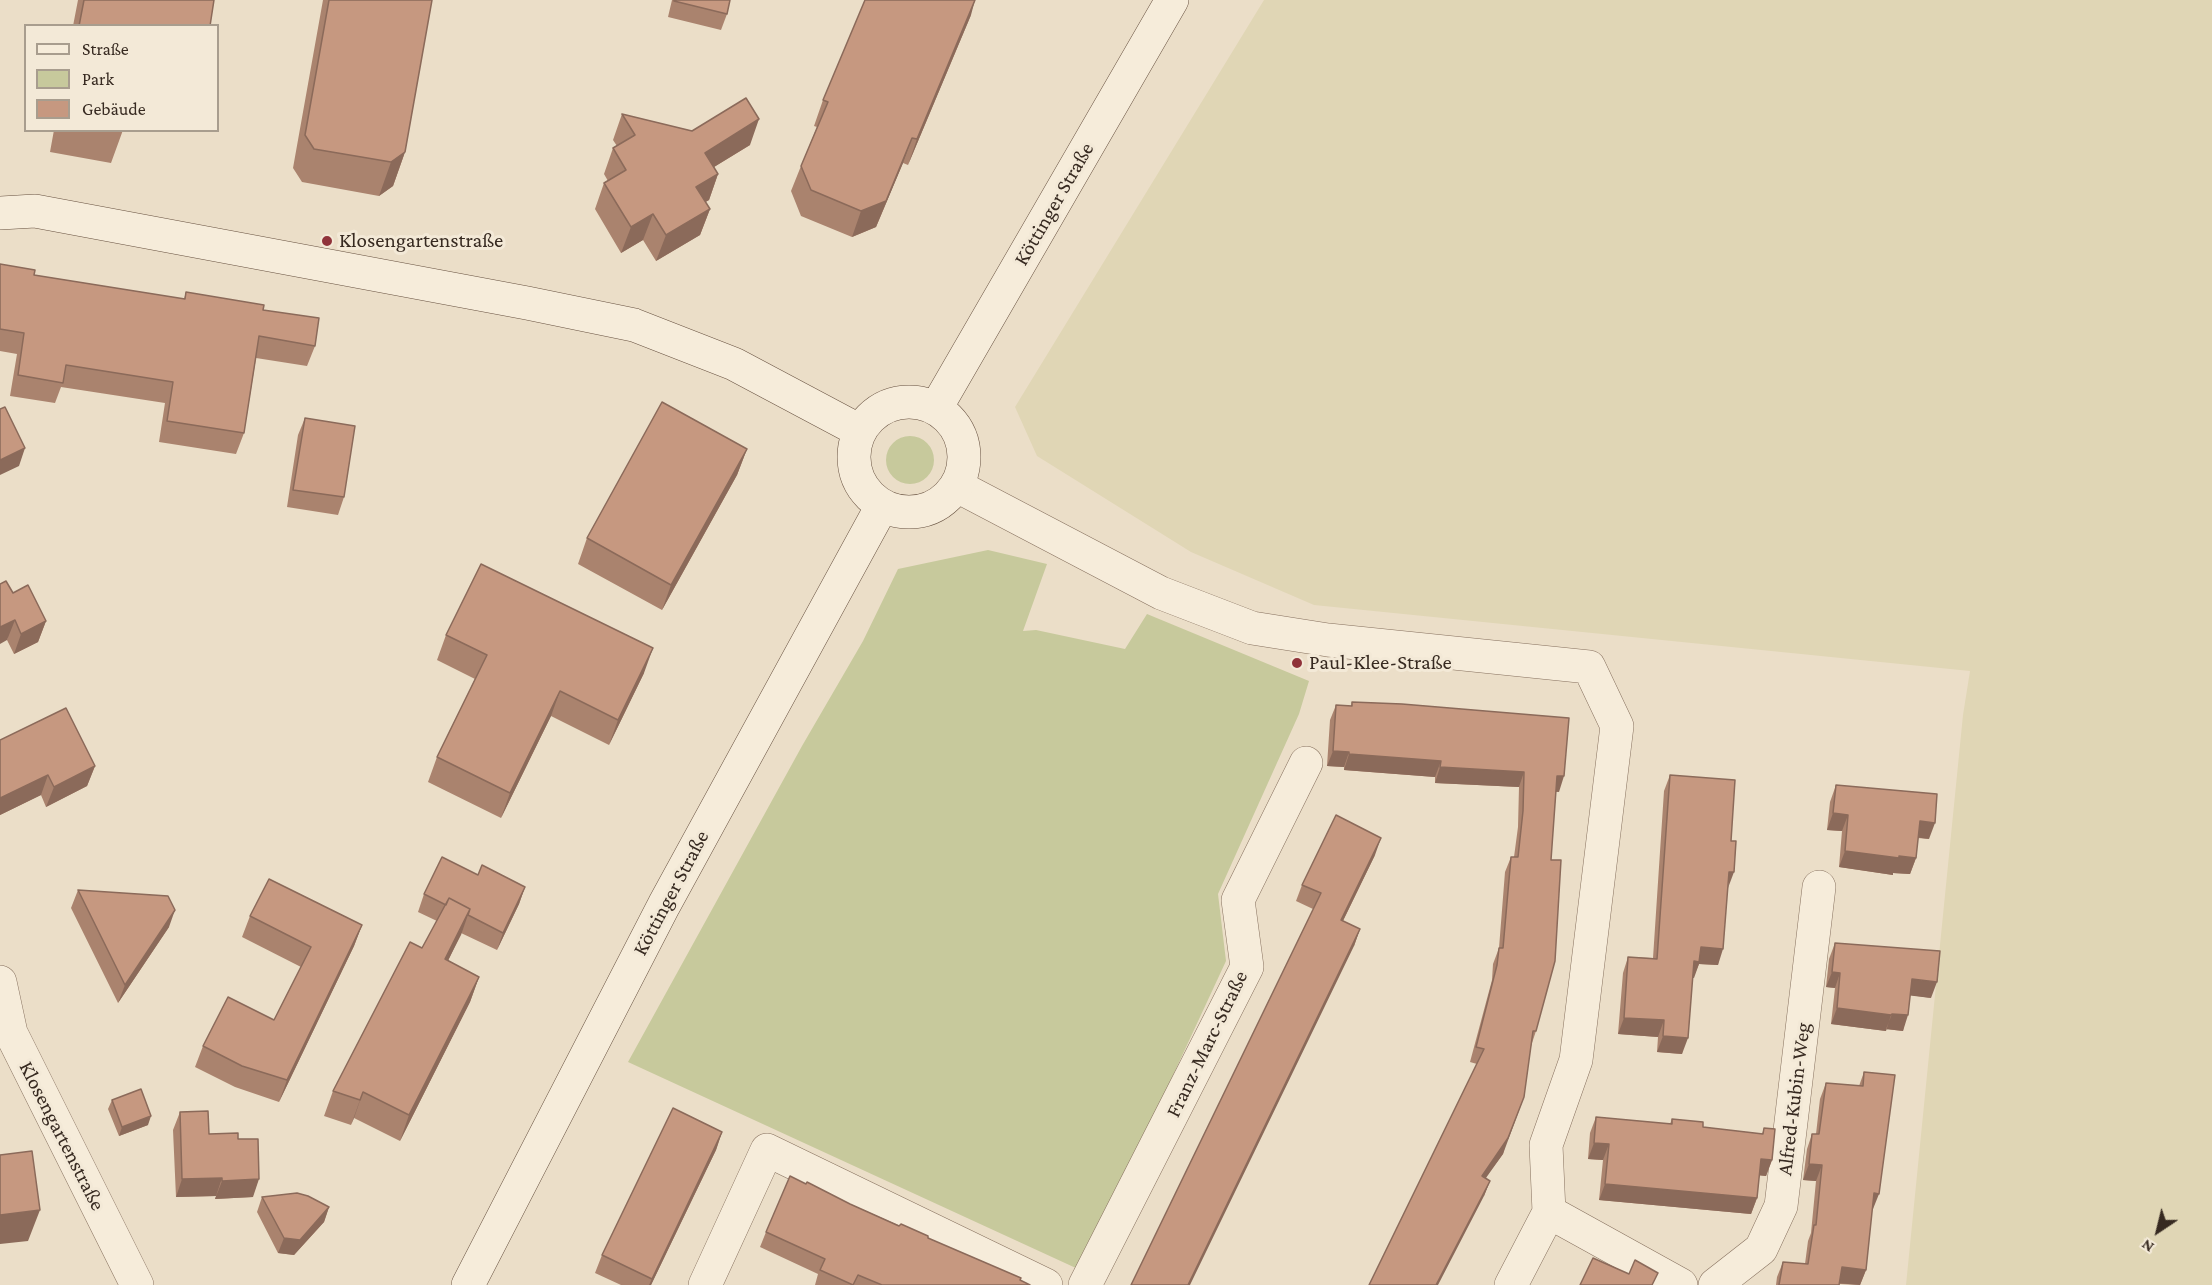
<!DOCTYPE html>
<meta charset="utf-8">
<style>
body{margin:0}
#map{position:relative;width:2212px;height:1285px;overflow:hidden;background:#ebdec8;font-family:"Crimson Pro",serif}
canvas{display:block}
.legend{position:absolute;left:24px;top:24px;width:195px;height:108px;box-sizing:border-box;background:#f3e9d7;border:2px solid #a89d8e;margin:0;padding:8px 10px;list-style:none;font-size:18px;color:#372a21}
.legend li{display:flex;align-items:center;gap:12px;height:30px}
.legend b{width:30px;border:2px solid #a89d8e}
.north{position:absolute;left:2128px;top:1201px;width:60px;height:60px;-webkit-text-stroke:4px #f3e9d7;paint-order:stroke;rotate:215deg;font-size:16px;font-weight:700;line-height:24px;text-align:center;color:#372a21}
.north::after{content:'';display:block;margin:auto;width:21px;height:27px;background:#372a21;clip-path:polygon(50% 0,100% 100%,50% 72%,0 100%)}
</style>
<div id="map">
<canvas width="2212" height="1285"></canvas>
<ul class="legend">
<li><b style="height:8px;background:#f6ecda"></b>Straße</li>
<li><b style="height:16px;background:#c7c99c"></b>Park</li>
<li><b style="height:16px;background:#c69880"></b>Gebäude</li>
</ul>
<div class="north">N</div>
</div>
<script>
const g = document.querySelector('canvas').getContext('2d');
g.lineJoin = 'round';
function fillPath(path, color) { g.fillStyle = color; g.fill(path, 'evenodd'); }
function strokePath(path, color, width, dash) { g.strokeStyle = color; g.lineWidth = width; g.lineCap = dash ? 'butt' : 'round'; g.setLineDash(dash || []); g.stroke(path); }
function write(font, color, halo, rows, align = 'center') {
  g.font = font + ' "Crimson Pro",serif'; g.lineWidth = 6; g.setLineDash([]); g.textBaseline = 'middle'; g.strokeStyle = halo; g.fillStyle = color; for (const [text, x, y, turn = 0] of rows) {
    g.save(); g.translate(x, y); g.rotate((+turn || 0) * Math.PI / 180); g.textAlign = isNaN(turn) ? turn : align; if (halo) g.strokeText(text, 0, 0); g.fillText(text, 0, 0); g.restore();
  }
}
const farmland = new Path2D(`
 M1264,0h948v1285h-306l57,-570 7,-44 -656,-66 -123,-53 -154,-96 -22,-49z`);
const green = new Path2D(`
 M886 460a24 24 0 1 1 48 0a24 24 0 1 1-48 0Z
 M988,550l59,14 -24,67 13,-1 89,19 22,-35 162,67 -10,33 -81,180 8,67 -65,140 -83,168 -450,-207 174,-316 61,-105 35,-72z`);
const street = new Path2D(`
 M957,486l204,107 91,35 76,12 261,27 28,59 -41,334 -30,85 3,67 -38,73
 M0,982l11,51 126,252
 M1549,1212l132,73
 M705,1285l62,-135 279,135
 M1085,1285l162,-318 -9,-67 68,-137
 M1715,1285l46,-36 20,-43 38,-319`);
const secondary = new Path2D(`
 M0,213l35,-2 492,92 107,22 100,39 126,67
 M854 457a55 55 0 1 1 110 0a55 55 0 1 1-110 0Z
 M936,408l236,-408
 M468,1285l196,-380 218,-399`);
const wall = new Path2D(`
 M78,0h136l-4,26h-137z
 M323,0h109l-27,152 -12,34 -14,10 -77,-14 -9,-14z
 M672,0h58l-3,14 -6,16 -53,-13z
 M971,15l-63,150 -5,-2 -27,64 -24,10 -51,-21 -10,-25 10,-25 16,-39 -3,-1 9,-26z
 M622,114l128,31 -36,22 4,7 -9,26 -4,2 5,7 -10,26 -44,26 -13,-21 -22,13 -26,-44 9,-26 4,-2 -4,-7 9,-26 4,-2 -4,-6z
 M54,130h69l-12,33 -61,-11z
 M0,264l34,11 150,24 2,-7 77,18 52,36 -8,20 -51,-8 -12,75 -8,21 -77,-12 6,-39 -104,-16 -6,16 -45,-7 7,-42 -17,-3z
 M305,418l39,79 -6,18 -51,-8 11,-72z
 M747,449l-10,26 -75,135 -84,-46 9,-26z
 M13,593l33,28 -8,21 -24,12 -7,-14z
 M446,635l198,38 -35,72 -58,-29 -50,102 -73,-36 9,-25 38,-78 -38,-19z
 M1352,702l50,2 157,88h-3l-20,239 -4,12 -29,111 -18,24 5,3 -6,15 -7,-132 -7,-2 22,-82 1,-16 6,-16 6,-76 6,-15h3l4,-30 1,-40 -84,-4v-6l-91,-7v-3l-17,-1 3,-46 6,-15 15,1z
 M0,740l95,26 -8,20 -41,21 -5,-12 -41,20z
 M1670,775l58,113 -10,77 -19,-1 -6,14 -11,76 -25,-2 1,-15 -40,-3 5,-61 5,-16 25,1 11,-167z
 M1836,785l93,54 -11,-1 -2,20 -6,16 -17,-1v2l-54,-8 3,-36 -15,-1 3,-28z
 M1375,855l-32,66 17,8 -6,17 -41,-37 -17,-8 6,-16z
 M478,875l47,12 -6,17 -22,46 -36,-17 -13,28 31,16 -9,25 -70,139 -46,-23 -3,7 -27,-9 9,-25 89,-143 15,-27 -19,-9 6,-18z
 M78,890l91,37 -51,76 -47,-95z
 M250,916l112,9 -8,21 -75,156 -44,-15 -40,-20 8,-21 71,-26 27,-53 -59,-30z
 M1835,943l96,55 -21,-3 -7,36 -17,-2v2l-55,-7 4,-36 -9,-1 3,-28z
 M1864,1072l9,137h-1l-6,61 -6,15 -20,-1 -1,1h-63l1,-8 6,-15 22,2 3,-23 3,-8 5,-52 -13,-1 4,-31 5,-15h4l4,-35 6,-16 33,3z
 M112,1100l36,25 -29,11 -11,-27z
 M180,1112l29,22 29,5 15,58 -38,2 1,-3 -40,1 -3,-67z
 M1596,1117l74,7 2,-5 31,8 59,7 2,-6 8,32 -6,16 -7,-1 -2,23 -6,16 -152,-14 4,-40 -15,-1 2,-26z
 M722,1132l-6,18 -65,135h-30l-26,-12 7,-18z
 M262,1197l67,10 -5,15 -30,33 -16,-2 -21,-41z
 M850,1204l78,34 102,47h-215l3,-11 -58,-27 6,-15z`);
const shadedWall = new Path2D(`
 M975,0l-4,15 -63,150 9,-26z
 M759,119l-9,26 -54,33 9,-25z
 M912,138l-9,25 -27,64 -24,10 9,-26z
 M405,152l-12,34 -14,10 12,-34z
 M718,174l-9,26 -22,13 9,-26z
 M710,209l-10,26 -44,26 10,-26z
 M653,214l-10,26 -22,13 10,-26z
 M25,448l-6,18 -19,9v-15z
 M747,449l-10,26 -75,135 9,-25z
 M15,620l-8,20 -7,4v-17z
 M46,621l-8,21 -24,12 7,-20z
 M653,648l-9,25 -35,72 9,-25z
 M560,691l-9,25 -50,102 9,-25z
 M1333,751l16,1 -5,15 -17,-1z
 M1349,754l92,7 -6,16 -91,-7z
 M95,766l-8,20 -41,21 8,-20z
 M1440,767l84,5 -5,15 -84,-4z
 M48,775l-7,20 -41,20v-17z
 M1557,776h7l-5,16 -8,-1z
 M1833,813l15,2 -6,16 -15,-1z
 M1920,821l15,2 -6,16 -15,-2z
 M1381,838l-6,17 -40,82 6,-17z
 M1845,851l71,7 -6,16 -17,-1v2l-54,-8z
 M1729,872h5l-6,16z
 M525,887l-6,17 -22,46 6,-17z
 M470,909l-9,26 -25,49 9,-25z
 M175,910l-6,17 -51,76 7,-18z
 M362,925l-8,21 -75,156 8,-22z
 M1360,929l-6,17 -164,339h-2z
 M1701,947l22,2 -5,16 -19,-1 -5,14 -6,-1 6,-16z
 M1832,972l8,1 -5,15 -9,-1z
 M479,977l-9,25 -70,139 9,-26z
 M1912,979l25,3 -6,16 -25,-3z
 M1837,1008l54,7 -5,16 -55,-7z
 M1892,1014l16,1 -5,16 -17,-2z
 M1624,1018l40,2 -6,17 -40,-3z
 M1663,1036l25,2 -6,16 -25,-2z
 M363,1092l-9,26 -3,7 9,-25z
 M1524,1097l-21,57 -27,38 6,-16z
 M151,1116l-3,9 -29,11 3,-9z
 M722,1132l-6,18 -65,135h-2z
 M1594,1143l15,1 -6,16 -15,-1z
 M1761,1159l11,1 -6,16 -11,-1z
 M1809,1164l13,1 -6,16 -13,-1z
 M222,1178l-6,18 -40,1 6,-18z
 M259,1179l-6,18 -38,2 7,-18z
 M1490,1181l-6,15 -46,89h-2z
 M1605,1184l152,14 -6,16 -152,-14z
 M1874,1193l5,1 -6,15h-5z
 M329,1207l-5,15 -30,33 -16,-2 6,-15z
 M40,1210l-12,31 -28,3v-29z
 M1842,1267l24,3 -6,15 -24,-2z`);
const building = new Path2D(`
 M84,0h130l-4,26h-131z
 M329,0h103l-27,152 -14,10 -77,-13 -9,-14z
 M674,0h56l-3,14 -53,-13z
 M865,0h110l-58,139 -5,-1 -26,63 -25,10 -50,-21 -10,-24 27,-64 -5,-2z
 M746,98l13,21 -54,34 13,21 -22,13 14,22 -44,26 -13,-21 -22,13 -27,-44 22,-13 -13,-22 22,-13 -13,-21 70,17z
 M0,264l35,6 -1,5 151,24 1,-7 78,13 -1,5 56,8 -4,28 -56,-10 -15,97 -77,-12 6,-39 -107,-17 -3,18 -45,-8 6,-42 -24,-4z
 M662,402l85,47 -76,136 -84,-47z
 M5,407l20,41 -25,12v-51z
 M305,418l50,8 -11,71 -51,-7z
 M481,564l172,84 -35,72 -58,-29 -50,102 -73,-36 50,-102 -41,-20z
 M6,581l7,12 15,-8 18,36 -25,13 -6,-14 -15,7v-43z
 M1352,702l50,2 167,14 -5,58h-7l-6,84h10l-6,101 -19,70h-3l-9,66 -16,41 -26,38 8,5 -54,104h-67l115,-236 -8,-2 21,-82 2,-17h4l8,-91h7l5,-46 1,-39 -84,-5 1,-6 -92,-7v-2l-16,-1 3,-46 16,1z
 M66,708l29,58 -41,21 -6,-12 -48,23v-58z
 M1670,775l65,5 -4,61h5l-2,31h-5l-6,77 -22,-2 -2,15 -5,-1 -6,77 -25,-2 1,-16 -40,-2 4,-61 29,2z
 M1836,785l101,9 -2,29 -15,-2 -4,37 -17,-2v2l-54,-7 3,-36 -15,-2z
 M1336,815l45,23 -40,82 19,9 -172,356h-57l190,-392 -19,-8z
 M442,857l36,18 4,-10 43,22 -22,46 -35,-18 2,-6 -21,-11 -3,7 -22,-11z
 M269,879l93,46 -75,155 -45,-14 -39,-20 25,-49 46,23 37,-73 -61,-31z
 M78,890l90,6 7,14 -50,75z
 M449,898l21,11 -25,50 34,18 -70,138 -46,-23 -3,8 -27,-9 77,-149 12,6z
 M1835,943l105,8 -3,31 -25,-3 -4,36 -16,-1 -1,1 -54,-7 3,-35 -8,-1z
 M1864,1072l31,3 -16,119 -5,-1 -8,77 -24,-3 -3,18h-60l4,-23 25,2 6,-39h2l6,-60 -13,-1 3,-30h7l7,-51 37,3z
 M141,1089l10,27 -29,11 -10,-27z
 M673,1108l49,24 -70,147 -50,-24z
 M208,1111l1,23 29,-1v6h20l1,40 -37,2v-3l-40,1 -2,-67z
 M1596,1117l76,7v-5l31,3v5l60,7 1,-6 11,1 -3,31 -11,-1 -4,39 -152,-14 4,-40 -15,-1z
 M32,1151l8,59 -40,5v-60z
 M790,1176l16,8 1,-2 43,22 49,22 2,-2 27,12v2l93,40 -1,2 10,5h-148l-24,-10 -5,10 -33,-15 5,-11 -59,-27z
 M297,1193l11,3 21,11 -29,33 -16,-2 -22,-41z
 M1593,1258l36,16 6,-14 23,13 -6,12h-72z`);
const markers = [
 [327,241,6,"#90333a"],
 [1297,663,6,"#90333a"]
];
const streetNames = [
 ["Köttinger Straße",1054,204,-60],
 ["Köttinger Straße",671,893,-62],
 ["Franz-Marc-Straße",1207,1044,-64],
 ["Alfred-Kubin-Weg",1794,1099,-83],
 ["Klosengartenstraße",62,1136,63]
];
const poiNames = [
 ["Klosengartenstraße",339,241],
 ["Paul-Klee-Straße",1309,663]
];
fillPath(farmland, '#e0d6b5');
fillPath(green, '#c7c99c');
strokePath(street, '#86705e', 34);
strokePath(secondary, '#685241', 34);
strokePath(street, '#f6ecda', 33);
strokePath(secondary, '#f6ecda', 33);
fillPath(wall, '#aa836e');
fillPath(shadedWall, '#8b6a5a');
fillPath(building, '#c69880');
strokePath(building, '#8b6a5a', 1.5);
for (const [x, y, r, color] of markers) { const dot = new Path2D(); dot.arc(x, y, r, 0, 2 * Math.PI); g.fillStyle = color; g.fill(dot); strokePath(dot, '#f3e9d7', 2); }
write('21px', '#372a21', '#f3e9d7', streetNames);
write('21px', '#372a21', '#f3e9d7', poiNames, 'left');
</script>
